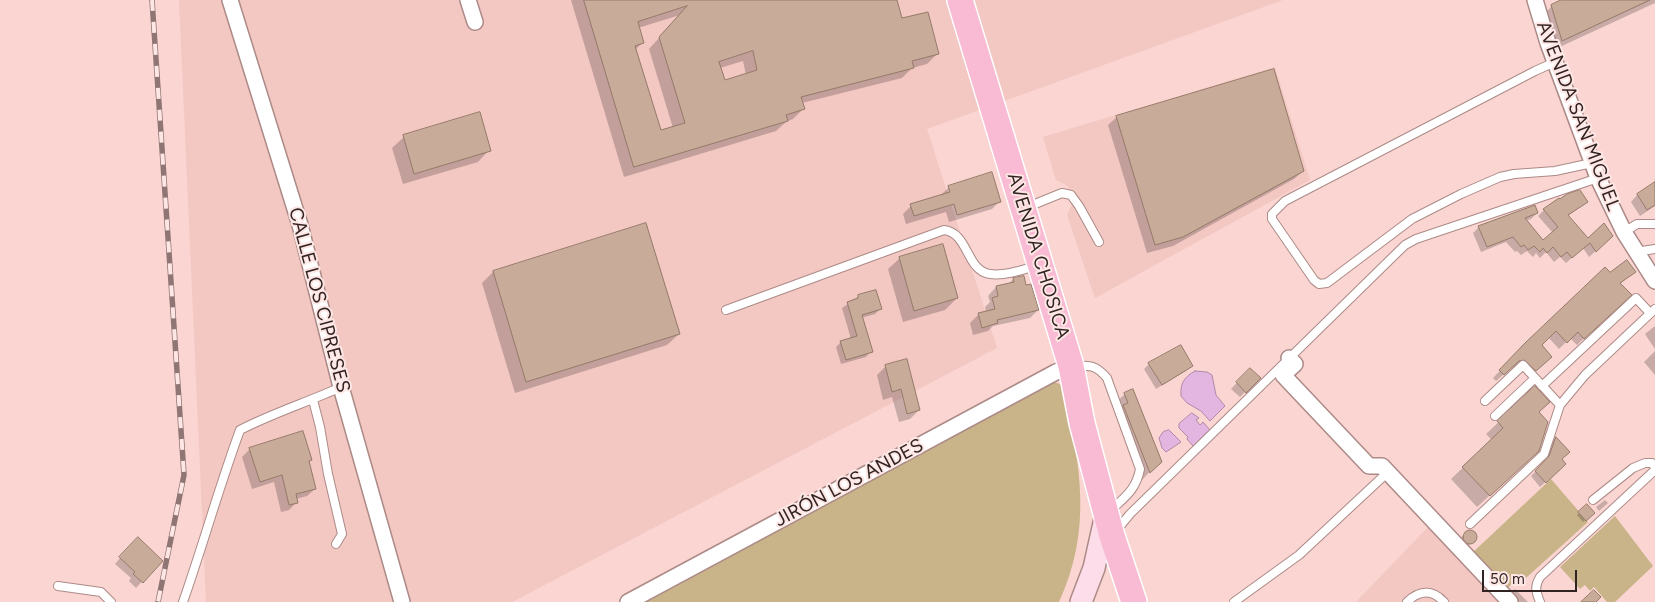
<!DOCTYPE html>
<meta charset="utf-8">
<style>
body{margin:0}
#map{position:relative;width:1655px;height:602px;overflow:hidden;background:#fad5d1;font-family:Figtree,sans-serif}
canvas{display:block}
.scale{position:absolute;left:1482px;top:570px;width:95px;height:22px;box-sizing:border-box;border:2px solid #302322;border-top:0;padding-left:6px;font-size:15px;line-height:18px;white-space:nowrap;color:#302322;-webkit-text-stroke:4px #fde6e4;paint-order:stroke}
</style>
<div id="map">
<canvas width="1655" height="602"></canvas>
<div class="scale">50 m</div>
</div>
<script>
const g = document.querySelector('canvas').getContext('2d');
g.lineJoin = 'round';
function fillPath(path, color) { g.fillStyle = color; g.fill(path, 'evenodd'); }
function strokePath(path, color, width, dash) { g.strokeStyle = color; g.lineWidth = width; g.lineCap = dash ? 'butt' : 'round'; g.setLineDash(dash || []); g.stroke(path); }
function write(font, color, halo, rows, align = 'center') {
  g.font = font + ' Figtree,sans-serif'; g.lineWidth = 4; g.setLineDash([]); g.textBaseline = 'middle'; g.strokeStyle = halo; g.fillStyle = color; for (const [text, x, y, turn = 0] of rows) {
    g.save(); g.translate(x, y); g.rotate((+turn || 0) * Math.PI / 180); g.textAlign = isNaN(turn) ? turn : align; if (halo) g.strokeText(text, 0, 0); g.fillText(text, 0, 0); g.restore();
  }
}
const built = new Path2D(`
 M179,0h1104l-356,129 70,219 -485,254h-306z
 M1275,67l35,113 -215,118 -28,-83 6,-13 -5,-16 -12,-6 -13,-43z
 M1428,527l69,75h-141z`);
const green = new Path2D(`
 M1051,381l9,3 4,5c16,76 29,139 -5,213h-415l398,-219z
 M1551,479l37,43 -71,64 -4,-3 -9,8 -34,-36z
 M1615,516l38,50 -38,36h-8l-13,-15 -4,4 -5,-6 -5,4 -20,-22z`);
const water = new Path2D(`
 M1195,371l12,1 5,3 4,20 9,11 -15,15 -9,-10 -14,-8 -6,-7c-1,-12 3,-19 14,-25z
 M1192,413l7,5 -3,2 4,5 3,-3 7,8 -17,16 -6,-7 1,-2 -9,-9v-4z
 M1169,430l12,12 -15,10 -4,-4 -3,-10 4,-6z`);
const shadow = new Path2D(`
 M571,0h325l5,20 36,34 -10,10 -15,4 -10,10 -100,25 1,6 -10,10 -7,3 -10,9 -152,46zM680,15l-31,34 24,79 -13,4 -25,-82 7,-7 -4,-15zM743,61l3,14 -22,7 -4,-14z
 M1564,0h91v3l-104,48 -11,-33 12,-12z
 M1117,117l186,54 -9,8 -121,67 -26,7 -39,-128z
 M404,137l85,13 -11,12 -75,22 -11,-36z
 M1655,184v22l-15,10 -9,-14 6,-7z
 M949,187l51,14 -8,8 -43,13 -3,-10 -40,12 -3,-10 8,-8 31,-10 -1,-1z
 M1586,202l-18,14 20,24 24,-4 -23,21 -6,-9 -17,15 -6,-6 -6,5 -8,-10 -6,6 -4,-5 -3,4 -6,-6 -6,4 -4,-4 -2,1 -9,-10 -25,10 -8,-19 6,-6 58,-14 -6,6 -5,2 17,21 10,-9 -15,-17 6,-6z
 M900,258l57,40 -12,12 -42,12 -15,-53z
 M493,272l186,62 -12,11 -152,48 -33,-110z
 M1634,272l-14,12 3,17 -46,44 -7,-7 -11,11 -11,-12 -8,8 3,19 -14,13 -12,-11 -6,2 -15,13 -3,-3 33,-34 84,-71z
 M1013,279l12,8 13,23 -8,8 -37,8 -5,5 -15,4 -3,-12 8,-8 8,-3 -1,-5 5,-5 -2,-6 8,-9 12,-2z
 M858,297l22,12 -5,5 -14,4 10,33 -5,6 -25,7 -5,-17 5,-5 10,-3 -9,-31z
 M1655,326v23l-10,-15z
 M1655,351v24l-11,-13z
 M1149,364l42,1 -5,6 -30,18 -12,-20z
 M886,366l33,44 -9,9 -11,3 -7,-25 -9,3 -6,-25z
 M1250,369l9,9 -19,19 -9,-8z
 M1535,388l3,24 -12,50 -49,45 -26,-28 41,-39 -6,-6z
 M1125,394l35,67 -18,19 -26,-65 4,-4 -4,-9z
 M1556,438l5,22 3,4 -24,23 -9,-11 14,-14 6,-19z
 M250,449l61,11 -3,3 7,26 -8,7 -11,3 1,3 -8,8 -8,2 -7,-30 -22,7 -10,-32z
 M1605,500l3,3 -9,8 -3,-4z
 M1587,506l6,7 -10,9 -6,-7z
 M1468,531l6,1 2,5 -7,8 -2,1 -6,-7z
 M132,544l29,17 -25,27 -7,-7 2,-3 -16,-14z
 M1515,589l13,13h-17l-4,-5z`);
const building = new Path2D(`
 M584,0h313l5,18 26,-6 11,42 -27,7 2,7 -113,29 4,12 -19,6 2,6 -154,46zM687,6l-28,31 26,86 -24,7 -26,-84 9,-3 -6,-21zM753,51l4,19 -32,10 -6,-18z
 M1561,0h89l-88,41 -11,-36z
 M1274,69l30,102 -121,66 -28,8 -39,-129z
 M480,112l11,39 -77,23 -11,-39z
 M992,172l9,30 -44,13 -3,-11 -40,12 -4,-12 40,-12 -2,-6z
 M1655,182v23l-8,5 -10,-16z
 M1580,190l8,12 -20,13 20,23 16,-15 9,13 -17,16 -6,-9 -18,15 -5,-6 -6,5 -8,-10 -6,6 -4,-5 -3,4 -6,-6 -6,4 -4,-5 -3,2 -8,-10 -26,10 -9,-21 57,-21 3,8 -13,5 18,22 15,-13 -15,-18 16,-11 1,1 7,-5z
 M646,223l34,111 -154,48 -33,-111z
 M943,244l15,54 -44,13 -15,-54z
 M1627,260l9,12 -16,11 12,12 -48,44 -6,-7 -11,11 -11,-12 -14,14 10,12 -16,14 -12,-11 -5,1 -15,14 -5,-5 26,-27 80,-76 5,5z
 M1024,276l2,9 5,-1 8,26 -42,10 1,3 -16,5 -4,-15 17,-4 -3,-11 6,-2 -2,-10 18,-4 -1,-4z
 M876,290l6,19 -20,6 11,37 -27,8 -6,-19 17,-5 -10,-34 11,-4v-3z
 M1181,345l12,21 -31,19 -14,-22z
 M907,359l13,51 -13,4 -6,-25 -9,3 -7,-27z
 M1250,368l11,10 -15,15 -10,-11z
 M1535,386l15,16 -11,10 9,10 -9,29 -49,45 -28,-29 41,-39 -6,-7z
 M1133,389l29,73 -12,11 -27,-68 5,-2 -4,-10z
 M303,431l9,29 -3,1 7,28 -20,5 2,9 -9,2 -7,-30 -22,7 -11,-34z
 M1556,437l14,15 -8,7 4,5 -20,19 -11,-12 14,-15z
 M1587,504l8,9 -9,8 -8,-9z
 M1463 537a7 7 0 1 1 14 0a7 7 0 1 1-14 0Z
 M138,537l25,24 -20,22 -10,-9 2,-2 -16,-15z
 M1594,590l7,7 -5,5h-15z`);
const lane = new Path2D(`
 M1555,62l-20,9 -250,130 -13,13v5l42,61 5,4 8,-1 85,-64 49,-25 39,-17 14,-3 41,-3 37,-8
 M1025,208l37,-15 9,2 8,11 20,36
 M1624,232l13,-8h18
 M1638,254l4,-3 13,-2
 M726,310l218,-80c25,3 22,41 46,44 15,2 32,-4 46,-8
 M1073,366c17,-1 23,-1 34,12l33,91c-4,21 -15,28 -30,42
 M1542,386l94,-88 14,15
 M313,400l7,27 8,47 14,60 -6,10
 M1560,405l25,-30 70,-66
 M1495,416l40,-38
 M1593,500l40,-32 12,-5h7l3,4
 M1470,524l74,-70 16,-49 -37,-40 -38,36
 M1116,531l14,-17 275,-269 11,-6 182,-61
 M58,586l43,6 10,10
 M183,602c20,-57 36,-115 57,-172 33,-17 68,-28 101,-43
 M1234,602l65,-47 89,-83
 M1407,602c12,-12 25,-13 37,0
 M1540,602c-4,-10 -6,-15 0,-25l115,-107`);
const street = new Path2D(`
 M230,0l70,225 41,162 61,215
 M468,0l7,22
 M1535,0l13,43 50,135 26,54 31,49
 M1289,358l6,6 -12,11 86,91h13l128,136
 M628,602l428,-230 15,-6`);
const secondary = new Path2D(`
 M1081,602l13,-34 12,-54`);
const primary = new Path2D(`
 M960,0l111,366 11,57 30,113 22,66`);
const rail = new Path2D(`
 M152,0l32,475 -26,127`);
const streetNames = [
 ["AVENIDA SAN MIGUEL",1578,116,69],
 ["AVENIDA CHOSICA",1038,256,73],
 ["CALLE LOS CIPRESES",319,300,75],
 ["JIRÓN LOS ANDES",849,483,-28]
];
fillPath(built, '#f3c7c2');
fillPath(green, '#c9b388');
fillPath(water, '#e2b6e0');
strokePath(water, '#ad8aa7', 1);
fillPath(shadow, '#0003');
fillPath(building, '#c8ab99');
strokePath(building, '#957a69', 1);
strokePath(lane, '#ac8a87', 10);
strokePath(street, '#ac8a87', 18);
strokePath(secondary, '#ac8a87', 24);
strokePath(primary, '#fff', 28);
strokePath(lane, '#fff', 8);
strokePath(street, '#fff', 15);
strokePath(secondary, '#fcdde9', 21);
strokePath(primary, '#f9bbd3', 25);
strokePath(rail, '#8f7674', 5.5);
strokePath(rail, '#fde6e4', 4, [11]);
write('19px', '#302322', '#fde6e4', streetNames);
</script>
